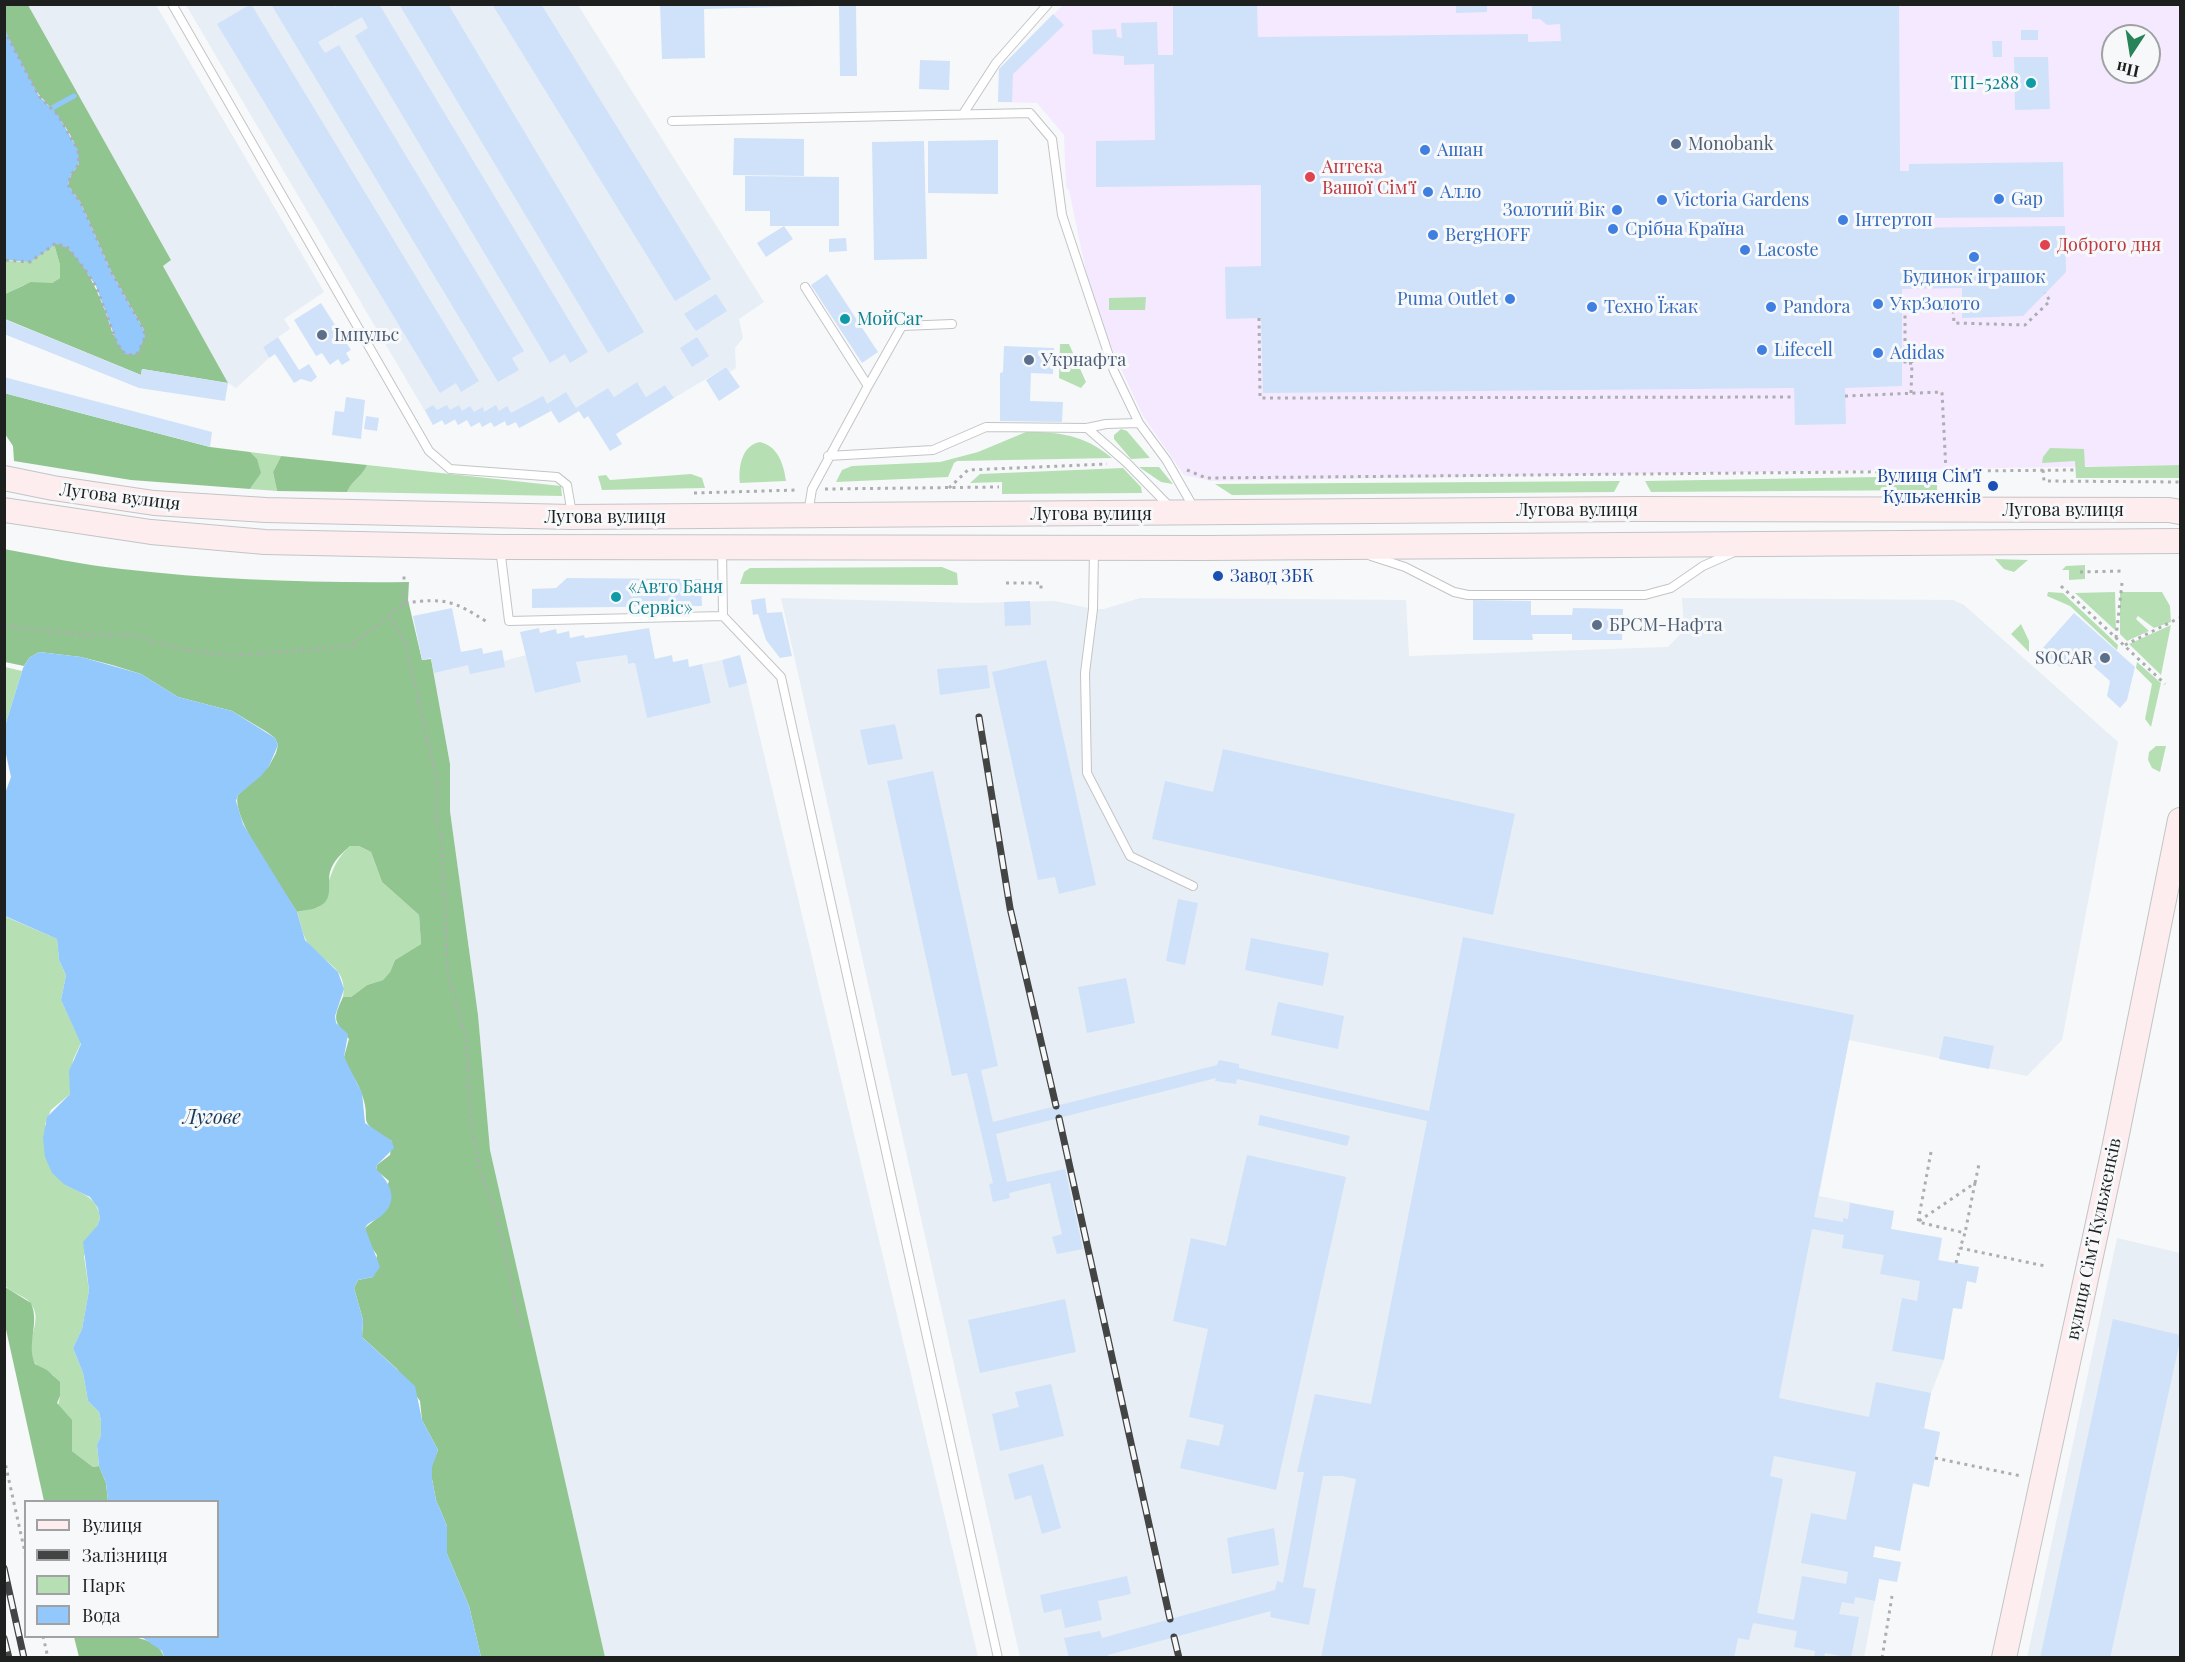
<!DOCTYPE html>
<meta charset="utf-8">
<style>
body{margin:0}
#map{position:relative;width:2185px;height:1662px;overflow:hidden;background:#f7f8fa;font-family:"Playfair Display",serif}
canvas{display:block}
.frame{position:absolute;inset:0;border:6px solid #1e1f1f;pointer-events:none}
.legend{position:absolute;left:24px;top:1500px;width:195px;height:138px;box-sizing:border-box;background:#f7f8fa;border:2px solid #a0a1a2;margin:0;padding:8px 10px;list-style:none;font-size:18px;color:#1e1f1f}
.legend li{display:flex;align-items:center;gap:12px;height:30px}
.legend b{width:30px;border:2px solid #a0a1a2}
.north{position:absolute;left:2101px;top:24px;width:60px;height:60px;box-sizing:border-box;background:#f7f8fa;border:2px solid #a0a1a2;border-radius:50%;rotate:192deg;font-size:16px;font-weight:700;line-height:24px;text-align:center;color:#1e1f1f}
.north::after{content:'';display:block;margin:auto;width:21px;height:27px;background:#288359;clip-path:polygon(50% 0,100% 100%,50% 72%,0 100%)}
</style>
<div id="map">
<canvas width="2185" height="1662"></canvas>
<div class="frame"></div>
<ul class="legend">
<li><b style="height:8px;background:#feedef"></b>Вулиця</li>
<li><b style="height:8px;background:#434444"></b>Залізниця</li>
<li><b style="height:16px;background:#b6e0b4"></b>Парк</li>
<li><b style="height:16px;background:#92c8fb"></b>Вода</li>
</ul>
<div class="north">Пн</div>
</div>
<script>
const g = document.querySelector('canvas').getContext('2d');
g.lineJoin = 'round';
function fillPath(path, color) { g.fillStyle = color; g.fill(path, 'evenodd'); }
function strokePath(path, color, width, dash) { g.strokeStyle = color; g.lineWidth = width; g.lineCap = dash ? 'butt' : 'round'; g.setLineDash(dash || []); g.stroke(path); }
function write(font, color, halo, rows, align = 'center') {
  g.font = font + ' "Playfair Display",serif'; g.lineWidth = 6; g.setLineDash([]); g.textBaseline = 'middle'; g.strokeStyle = halo; g.fillStyle = color; for (const [text, x, y, turn = 0] of rows) {
    g.save(); g.translate(x, y); g.rotate((+turn || 0) * Math.PI / 180); g.textAlign = isNaN(turn) ? turn : align; if (halo) g.strokeText(text, 0, 0); g.fillText(text, 0, 0); g.restore();
  }
}
const commercial = new Path2D(`
 M1063,5h1117v460l-969,16 -27,-6 -41,-59 -49,-106 -25,-120 -3,-3 -2,-52 -27,-32 -39,-1 1,-33zM2113,36h36v36h-36z`);
const built = new Path2D(`
 M28,5h128l168,287 -40,27 6,10 -27,18 6,11 -33,30 -8,-5 -65,-117 8,-6z
 M186,5h392l186,297 -25,17 4,19 -8,10 1,20 -6,4 -4,-5 -52,31 -9,-13 -19,12 -9,-15 -23,15 -6,-9 -49,35 -8,-12 -32,17 -3,-6 -9,4 -2,-5 -11,6 -3,-5 -9,5 -3,-5 -8,5 -4,-7 -9,5 -3,-5 -10,5 -3,-5 -9,5z
 M781,598l192,5 82,-2 38,8h11l36,-11 266,2 3,56 259,-9 16,-17 -2,-32 271,2 11,5 154,137 -56,298 -35,36 -178,-36 -30,156 75,15 -3,18 51,9 -3,22 37,23 -9,-2 -5,28 -9,-1 -9,52 -13,33 -7,35 16,4 -11,55 -16,-3 -13,67 -25,-5 -2,11 28,5 -22,17 -15,78h-844z
 M482,648l1,6 19,-4 2,11 22,-6 9,38 45,-11 -4,-20 51,-7 1,9 7,-1 12,54 64,-14 -9,-39 20,-4 7,27 18,-4 231,974h-373l-115,-507 -12,-135 -28,-204v-47l-19,-105z
 M2117,1238l63,15v404l-153,1z`);
const green = new Path2D(`
 M54,244l6,21v13l-8,5 -28,2 -19,9v-34c27,5 28,-1 49,-16z
 M1146,297l-1,13h-36v-12z
 M1060,344h9l17,38 -5,6 -22,-10z
 M1121,429l6,2 23,27 -19,1 -17,-20v-4z
 M1026,432c33,-1 61,4 86,26l-155,3 -3,2 -6,14 -112,5 6,-12 10,-4 88,-4 38,-10z
 M760,442c18,4 24,23 26,39l-46,2c-2,-16 2,-38 20,-41z
 M2050,448l34,1 1,18 95,-2v13h-104l-1,-17 -33,2 1,-6z
 M250,452l31,4 -8,16 4,19 -27,-2c11,-15 13,-22 0,-37z
 M367,465l194,21 1,10 -215,-4c6,-13 16,-16 20,-27z
 M1139,467h20l14,17 -12,-2z
 M1123,468l18,19 1,6 -140,1v-12l-32,1 10,-9z
 M691,474l11,4 3,10 -103,2 -4,-14 8,-1 4,5z
 M1937,476v14l-286,2 -6,-11z
 M1620,481l-6,11 -382,3 -17,-11z
 M1995,559l33,1 -14,12 -10,-3z
 M2085,565v14l-16,1v-10h-7l4,-4z
 M942,567l15,6 1,12 -218,-1 4,-12 6,-4z
 M2048,592l15,1 55,52 -1,5 -47,-44 -23,-10z
 M2115,592l1,39 -41,-38z
 M2120,592h42l8,14 1,16 -17,6 -16,-12 -2,3 13,12 -22,10 -7,-7z
 M2021,624l8,17v11l-18,-18z
 M2171,625l-10,50 -32,-31z
 M2137,662l24,21 -10,44 -6,-8 7,-35 -16,-16z
 M5,667l17,4 -17,55z
 M2156,746h10l-6,26 -8,-4 -4,-8 1,-8z
 M350,846h9l12,6 11,30 37,33 2,29 -26,16 -5,12 -7,8 -16,5 -16,12h-8c6,-32 -26,-36 -37,-57 -4,-8 -6,-19 -9,-28l22,-5c12,-24 10,-42 31,-61z
 M4,916l53,23 2,21 7,15 -5,25 20,43 -8,17 -3,34 -19,16 -6,14 20,61c18,9 33,12 35,34l-16,37 5,34 -7,39 -9,19 10,25 5,28 11,11 2,9v14l-4,10 2,21 -6,1 -21,-16v-21l-14,-24 2,-10 -6,-20c-5,-4 -15,-7 -19,-13 -14,-18 10,-41 -4,-59 -5,-8 -19,-11 -26,-18z`);
const forest = new Path2D(`
 M4,5h24l143,255 -8,6 65,117 -86,-14 -1,6 -136,-56v-25l26,-12 21,1 8,-5v-13l-6,-21c26,-4 54,70 59,91l31,-5 -32,-57 -31,-70 -13,-18 3,-10 8,-11c-1,-26 -21,-48 -38,-67 -8,-9 -35,-58 -36,-69 -1,-8 0,-16 -1,-23z
 M4,393l206,54 40,5 7,7 4,14 -11,16 -119,-9 -117,-19 -1,-15 -8,-12z
 M281,456l86,9c-4,11 -14,14 -20,27l-70,-1 -4,-19z
 M4,549c39,7 79,16 118,20 95,11 191,14 287,13l-1,18 14,60 9,-1 19,105v47l28,204 12,135 115,507h-124l-12,-51 -22,-52v-28l-11,-26 -4,-21 -1,-12 7,-17 -16,-30 -2,-19 -23,-32 -35,-32 1,-17 -9,-32 4,-8 15,-3 4,-22 -8,-11 -4,-16 11,-9 13,-38 -13,-11 1,-5 13,-10 2,-14c-40,-23 -18,-16 -31,-49 -4,-12 -13,-22 -17,-35l5,-18c-16,-19 -16,-20 -6,-42h8l16,-12 16,-5 7,-8 5,-12 26,-16 -2,-29 -37,-33 -11,-30 -12,-6h-9c-8,7 -17,15 -20,26 -3,11 4,27 -10,34 -6,4 -16,4 -23,6 -13,-22 -67,-95 -59,-117l31,-29 7,-13 2,-8 -3,-7 -8,-6 -35,-21 -54,-14 -37,-23 -29,-9 -31,-8 -42,-5 -10,6 -5,8 -19,-4z
 M5,1287l26,16c9,21 -5,40 4,61l12,6 13,12v14l-3,7 15,17v31l21,16 6,-1 7,17 2,18h-64l-39,-176z
 M74,1637c25,0 81,-9 90,20h-85z`);
const water = new Path2D(`
 M5,30l34,66 19,19 20,35 1,14 -8,11 -3,10 13,18 31,70 32,57 1,7 -7,16 -6,2 -7,-1 -8,-11 -21,-57 -13,-19 -15,-19 -12,-4 -26,18 -25,-2z
 M39,652l42,5 60,17 37,23 54,14 43,27 3,7 -9,21 -8,10 -23,19 -2,6 7,23 54,88 8,28 33,32 6,17 -9,27 1,7 12,11 -4,23 18,36 3,30 27,18 2,7 -17,17 -1,4c15,15 24,32 4,48 -6,4 -12,5 -15,11l15,39 -7,10 -15,3 -4,8 9,32 -1,17 53,49 7,34 16,30 -6,17v12l4,21 11,26v28l22,52 12,51h-317l-2,-6 -19,-13 75,-2v-134l-110,-1 -2,-18 -7,-17 -2,-21 4,-10v-14l-2,-9 -11,-11 -5,-28 -10,-25 9,-19 7,-39 -6,-48 14,-16 3,-7 -2,-11 -8,-11 -25,-12 -13,-12 -7,-16 -2,-19 4,-21 23,-23 -1,-23 12,-27 -20,-44 5,-25 -7,-15 -2,-21 -52,-23 -1,-120 7,-19 -6,-27v-24l18,-58 6,-10z`);
const stream = new Path2D(`
 M52,108l22,-12`);
const building = new Path2D(`
 M251,4l228,377 -18,11 -5,-9 -16,10 -223,-369z
 M271,4h62l2,3 4,-3h40l209,348 -18,11 -5,-9 -15,9 -195,-327 13,-8 -6,-11 -44,25 7,11 14,-8 185,306 -12,7 7,12 -21,12z
 M399,4h49l196,328 -36,21z
 M492,4h49l170,275 -36,22z
 M660,4h159v2l-115,3 1,49 -43,1z
 M839,4l17,2 1,70h-17z
 M1173,4h84l1,33 270,-3v8l33,-1 -1,-17 -13,1 -7,-6h-8v-15h367l1,167h9v-7l154,-2 1,55 -155,1v-5h-8v15l164,-2 1,46 -43,44 -61,2v-30l-60,1v97l-57,2 1,36 -51,1 -1,-37 -531,5 -2,-75 -35,1 -1,-52 36,-1v-81l-165,2v-46l59,-1 -1,-76 -30,1v-9l-31,-2 -1,-24 24,-1 1,8 5,1 -1,-15 36,-1 1,33h15z
 M1456,4h31v8l-31,1z
 M1053,14l11,11 -51,49 -1,28h-14l1,-33z
 M2021,30h17v10h-17z
 M1992,41h10v16h-9z
 M2014,57h34l2,52 -35,1z
 M920,60l30,1 -1,29 -30,-1z
 M734,138l70,1v37l-71,-1z
 M998,140v54l-70,-1v-52z
 M924,141l3,118 -53,1 -2,-118z
 M745,176l94,1v49h-69v-15h-25z
 M784,226l9,13 -27,18 -9,-14z
 M846,238l1,13 -18,1v-13z
 M827,274l51,78 -16,11 -51,-78z
 M716,294l11,17 -31,20 -12,-17z
 M321,303l30,47 -5,3 4,7 -8,5 -4,-6 -8,6 -8,-12 -6,3 -22,-36z
 M4,319l137,56 1,-6 86,14 -3,18 -86,-13 -135,-54z
 M278,337l21,33 10,-6 8,13 -6,5 -10,-3 -7,4 -19,-29 -6,4 -6,-11z
 M697,337l12,19 -17,11 -12,-19z
 M1004,346l50,2 -1,26 -22,-1 -1,28 33,1 -1,20 -62,-1v-48l3,-1z
 M726,367l14,20 -21,14 -13,-21z
 M4,377l208,55 -2,15 -206,-54z
 M637,382l9,15 19,-12 9,13 -58,36 6,10 -12,7 -22,-35 -4,3 -5,-8 -20,12 -12,-19 19,-12 10,16 32,-20 6,9z
 M543,396l8,15 -32,17 -3,-6 -9,4 -2,-5 -11,6 -3,-5 -9,5 -2,-5 -9,5 -4,-7 -9,5 -3,-6 -10,6 -3,-5 -9,5 -8,-15 8,-5 4,5 10,-5 3,5 9,-5 3,6 8,-5 4,6 9,-5 1,5 12,-7 3,6 8,-5 4,7z
 M346,397l19,3 -4,39 -29,-4 3,-24 9,1z
 M366,416l13,2 -2,13 -13,-2z
 M567,578l134,1 1,27 -170,2v-19l24,-1z
 M765,598l2,15 15,-1 10,44 -12,2 -14,-18 -8,-26 -5,1 -2,-15z
 M1473,600l58,1v14h41l1,-7 50,1 -1,31h-50v-6h-40l1,6h-60z
 M1030,601l1,24 -26,1 -1,-24z
 M452,608l9,44 21,-4 1,6 19,-4 3,17 -35,7 -2,-9 -34,8 -3,-15 -9,2 -9,-44z
 M2074,613l61,54 -8,33 -7,8 -13,-12 3,-15 -35,-31 -15,17 -19,-17z
 M539,628l1,5 16,-4 1,5 12,-3 1,7 14,-3 1,3 64,-10 6,31 17,-4 1,7 15,-3 1,8 13,-3 9,39 -64,15 -12,-55 -7,1 -1,-9 -51,7 5,20 -46,11 -15,-61z
 M740,655l7,28 -18,5 -7,-28z
 M1046,660l50,225 -37,9 -4,-17 -17,3 -46,-208z
 M987,665l3,23 -50,7 -3,-26z
 M895,724l8,35 -35,6 -8,-35z
 M1223,749l292,65 -22,101 -341,-76 13,-58 48,11z
 M933,771l65,295 -17,4 12,52 224,-57 2,-5 20,4v4l190,43 34,-174 391,78 -40,202 29,5v-4l5,1 2,-16 44,8 -3,18 51,9 -4,22 41,7 -3,16 -9,-2 -5,28 -9,-1 -9,52 -52,-9 10,-53 15,3 3,-20 -40,-7 4,-19 -42,-7 2,-13 -32,-6 -33,169 90,19 7,-35 55,11 -7,35 -7,-1 23,5 -11,55 -16,-4 -13,68 -25,-5 -2,11 28,5 -4,20 -18,-3 -4,22 -20,-4 -1,7 -12,-2 -3,12 20,3 -8,41 -26,-5 -1,5h-10l1,-7 -21,-4 3,-16 -44,-8 -4,17 -11,-2 -4,20h-413l35,-179 -14,-3h-19l-20,111 13,2 -7,36 -39,-8 1,-6 -163,44v3h-39l-5,-20 36,-7 2,7 173,-48 2,-9 6,2 21,-111h-7l18,-78 56,10 56,-283 -190,-42 -1,5 -21,-3 1,-3 -220,56 11,48 58,-13 18,80 -26,5 -5,-17 10,-3 -12,-51 -41,10 1,5 -17,4 -4,-18 4,-1 -26,-110 -15,3 -65,-295zM1774,1456l82,16 -10,48 -35,-7 -10,50 47,9 -2,12 -44,-8 -8,44 -37,-7 26,-134 -13,-3z
 M1178,899l20,4 -13,62 -19,-4z
 M1251,938l78,15 -6,33 -78,-16z
 M1126,978l9,45 -48,10 -9,-46z
 M1278,1002l66,14 -6,33 -67,-14z
 M1944,1036l50,10 -5,23 -50,-10z
 M1260,1115l90,21 -3,10 -89,-21z
 M1247,1155l99,22 -70,313 -96,-22 7,-29 32,7 5,-21 -35,-8 19,-88 -35,-8 18,-83 35,8z
 M1065,1299l11,53 -96,21 -12,-53z
 M2113,1319l67,16v6l-70,317h-70z
 M1051,1384l13,52 -64,15 -8,-37 27,-7 -4,-15z
 M1043,1464l18,64 -19,6 -11,-39 -16,5 -7,-26z
 M1274,1528l5,37 -47,9 -5,-36z
 M1127,1576l4,18 -33,7 4,19 -37,8 -4,-19 -17,4 -4,-18z`);
const path = new Path2D(`
 M4,30l35,66 19,19 20,35 1,14 -8,11 -3,10 13,18 31,70 32,57 1,7 -7,16 -6,2 -7,-1 -8,-11 -21,-57 -13,-19 -15,-19 -12,-5 -26,19 -26,-2
 M1259,318l1,80 535,-1
 M1911,393l1,-30 -7,1v-55l48,-1 1,15 71,2 25,-24 -5,-8
 M1845,396l97,-4 4,79
 M1187,470l19,8 868,-8
 M2043,470l1,11 136,1
 M949,488l19,-18 139,-6
 M825,489l174,-2
 M694,493l104,-3
 M2080,572l44,-1
 M1006,583h35v9
 M2061,586l104,98
 M405,603c40,-5 48,-3 82,19
 M389,616l16,26 33,142 -2,31 6,28 6,133 18,61 5,87 10,51 14,34 27,122
 M4,626l85,9h43l46,13 50,8 123,-10 53,-42v-31
 M2116,638l6,-55
 M2125,645l54,-27
 M1931,1152l-13,70 47,11 -5,15 85,18
 M1975,1183l4,-19
 M1919,1221l56,-38 -10,50
 M1956,1263l4,-15
 M4,1458l22,99
 M1935,1458l86,18
 M43,1636l5,22
 M1882,1658l10,-62`);
const service = new Path2D(`
 M172,4l257,447 21,18 107,8 10,8 5,29
 M963,114l33,-51 52,-59
 M672,121l358,-8 22,26 10,76 52,156 25,52 28,38 28,49
 M805,287l63,99 -56,103 -4,25
 M868,386l34,-60 50,-2
 M1087,428l40,35 44,45
 M828,456l105,-6 53,-23 101,1 19,-4 33,-1
 M500,548l9,73 214,-5
 M722,549l1,67 58,61 217,981
 M1094,550l-1,59 -8,64 2,100 43,83 63,30
 M1371,556l34,11 49,25 14,3h177l26,-7 32,-22 29,-13`);
const secondary = new Path2D(`
 M4,478l49,10 101,15 112,7 306,7 1067,-8 530,1 11,2
 M4,510l147,22 114,10 235,5 707,1 973,-7
 M2004,1658l110,-509 66,-329`);
const rail = new Path2D(`
 M979,717l31,191 46,198
 M1059,1118l111,501
 M4,1568l20,90
 M1174,1637l5,21
 M4,1638l5,20`);
const markers = [
 [2031,83,6,"#0f9aa8"],
 [1676,144,6,"#5c6f8a"],
 [1425,150,6,"#3f7fe0"],
 [1310,177,6,"#e0444e"],
 [1428,192,6,"#3f7fe0"],
 [1999,199,6,"#3f7fe0"],
 [1662,200,6,"#3f7fe0"],
 [1617,210,6,"#3f7fe0"],
 [1843,220,6,"#3f7fe0"],
 [1613,229,6,"#3f7fe0"],
 [1433,235,6,"#3f7fe0"],
 [2045,245,6,"#e0444e"],
 [1745,250,6,"#3f7fe0"],
 [1974,257,6,"#3f7fe0"],
 [1510,299,6,"#3f7fe0"],
 [1878,304,6,"#3f7fe0"],
 [1592,307,6,"#3f7fe0"],
 [1771,307,6,"#3f7fe0"],
 [845,319,6,"#0f9aa8"],
 [322,335,6,"#5c6f8a"],
 [1762,350,6,"#3f7fe0"],
 [1878,353,6,"#3f7fe0"],
 [1029,360,6,"#5c6f8a"],
 [1993,486,6,"#1a4fb4"],
 [1218,576,6,"#1a4fb4"],
 [616,597,6,"#0f9aa8"],
 [1597,625,6,"#5c6f8a"],
 [2105,658,6,"#5c6f8a"]
];
const cultureNames = [
 ["ТП-5288",2019,83,"right"],
 ["МойCar",857,319],
 ["«Авто Баня",628,587],
 ["Сервіс»",628,608]
];
const serviceNames = [
 ["Monobank",1688,144],
 ["Імпульс",334,335],
 ["Укрнафта",1041,360],
 ["БРСМ-Нафта",1609,625],
 ["SOCAR",2093,658,"right"]
];
const shopNames = [
 ["Ашан",1437,150],
 ["Алло",1440,192],
 ["Gap",2011,199],
 ["Victoria Gardens",1674,200],
 ["Золотий Вік",1605,210,"right"],
 ["Інтертоп",1855,220],
 ["Срібна Країна",1625,229],
 ["BergHOFF",1445,235],
 ["Lacoste",1757,250],
 ["Будинок іграшок",1974,277,"center"],
 ["Puma Outlet",1498,299,"right"],
 ["УкрЗолото",1890,304],
 ["Техно Їжак",1604,307],
 ["Pandora",1783,307],
 ["Lifecell",1774,350],
 ["Adidas",1890,353]
];
const healthNames = [
 ["Аптека",1322,167],
 ["Вашої Сім'ї",1322,188],
 ["Доброго дня",2057,245]
];
const transitNames = [
 ["Вулиця Сім'ї",1981,476],
 ["Кульженків",1981,497],
 ["Завод ЗБК",1230,576,"left"]
];
const streetNames = [
 ["Лугова вулиця",120,497,7],
 ["Лугова вулиця",1577,510],
 ["Лугова вулиця",2063,510],
 ["Лугова вулиця",1091,514],
 ["Лугова вулиця",605,517],
 ["вулиця Сімʼї Кульженків",2094,1239,-78]
];
const waterNames = [
 ["Лугове",212,1118]
];
fillPath(commercial, '#f4e9fe');
fillPath(built, '#e7eef5');
fillPath(green, '#b6e0b4');
fillPath(forest, '#91c590');
fillPath(water, '#92c8fb');
strokePath(stream, '#92c8fb', 5);
fillPath(building, '#d0e2f9');
strokePath(service, '#c3c4c6', 10);
strokePath(secondary, '#c3c4c6', 26);
strokePath(path, '#adaeaf', 3, [3, 4.5]);
strokePath(service, '#fff', 8);
strokePath(secondary, '#feedef', 24);
strokePath(rail, '#434444', 7);
strokePath(rail, '#f7f8fa', 4.5, [14]);
for (const [x, y, r, color] of markers) { const dot = new Path2D(); dot.arc(x, y, r, 0, 2 * Math.PI); g.fillStyle = color; g.fill(dot); strokePath(dot, '#f7f8fa', 2); }
write('18px', '#0d838f', '#f7f8fa', cultureNames, 'left');
write('18px', '#4e5e75', '#f7f8fa', serviceNames, 'left');
write('18px', '#366cbe', '#f7f8fa', shopNames, 'left');
write('18px', '#be3a42', '#f7f8fa', healthNames, 'left');
write('18px', '#164399', '#f7f8fa', transitNames, 'right');
write('18px', '#1e1f1f', '#f7f8fa', streetNames);
write('italic 20px', '#13395b', '#f7f8fa', waterNames);
</script>
